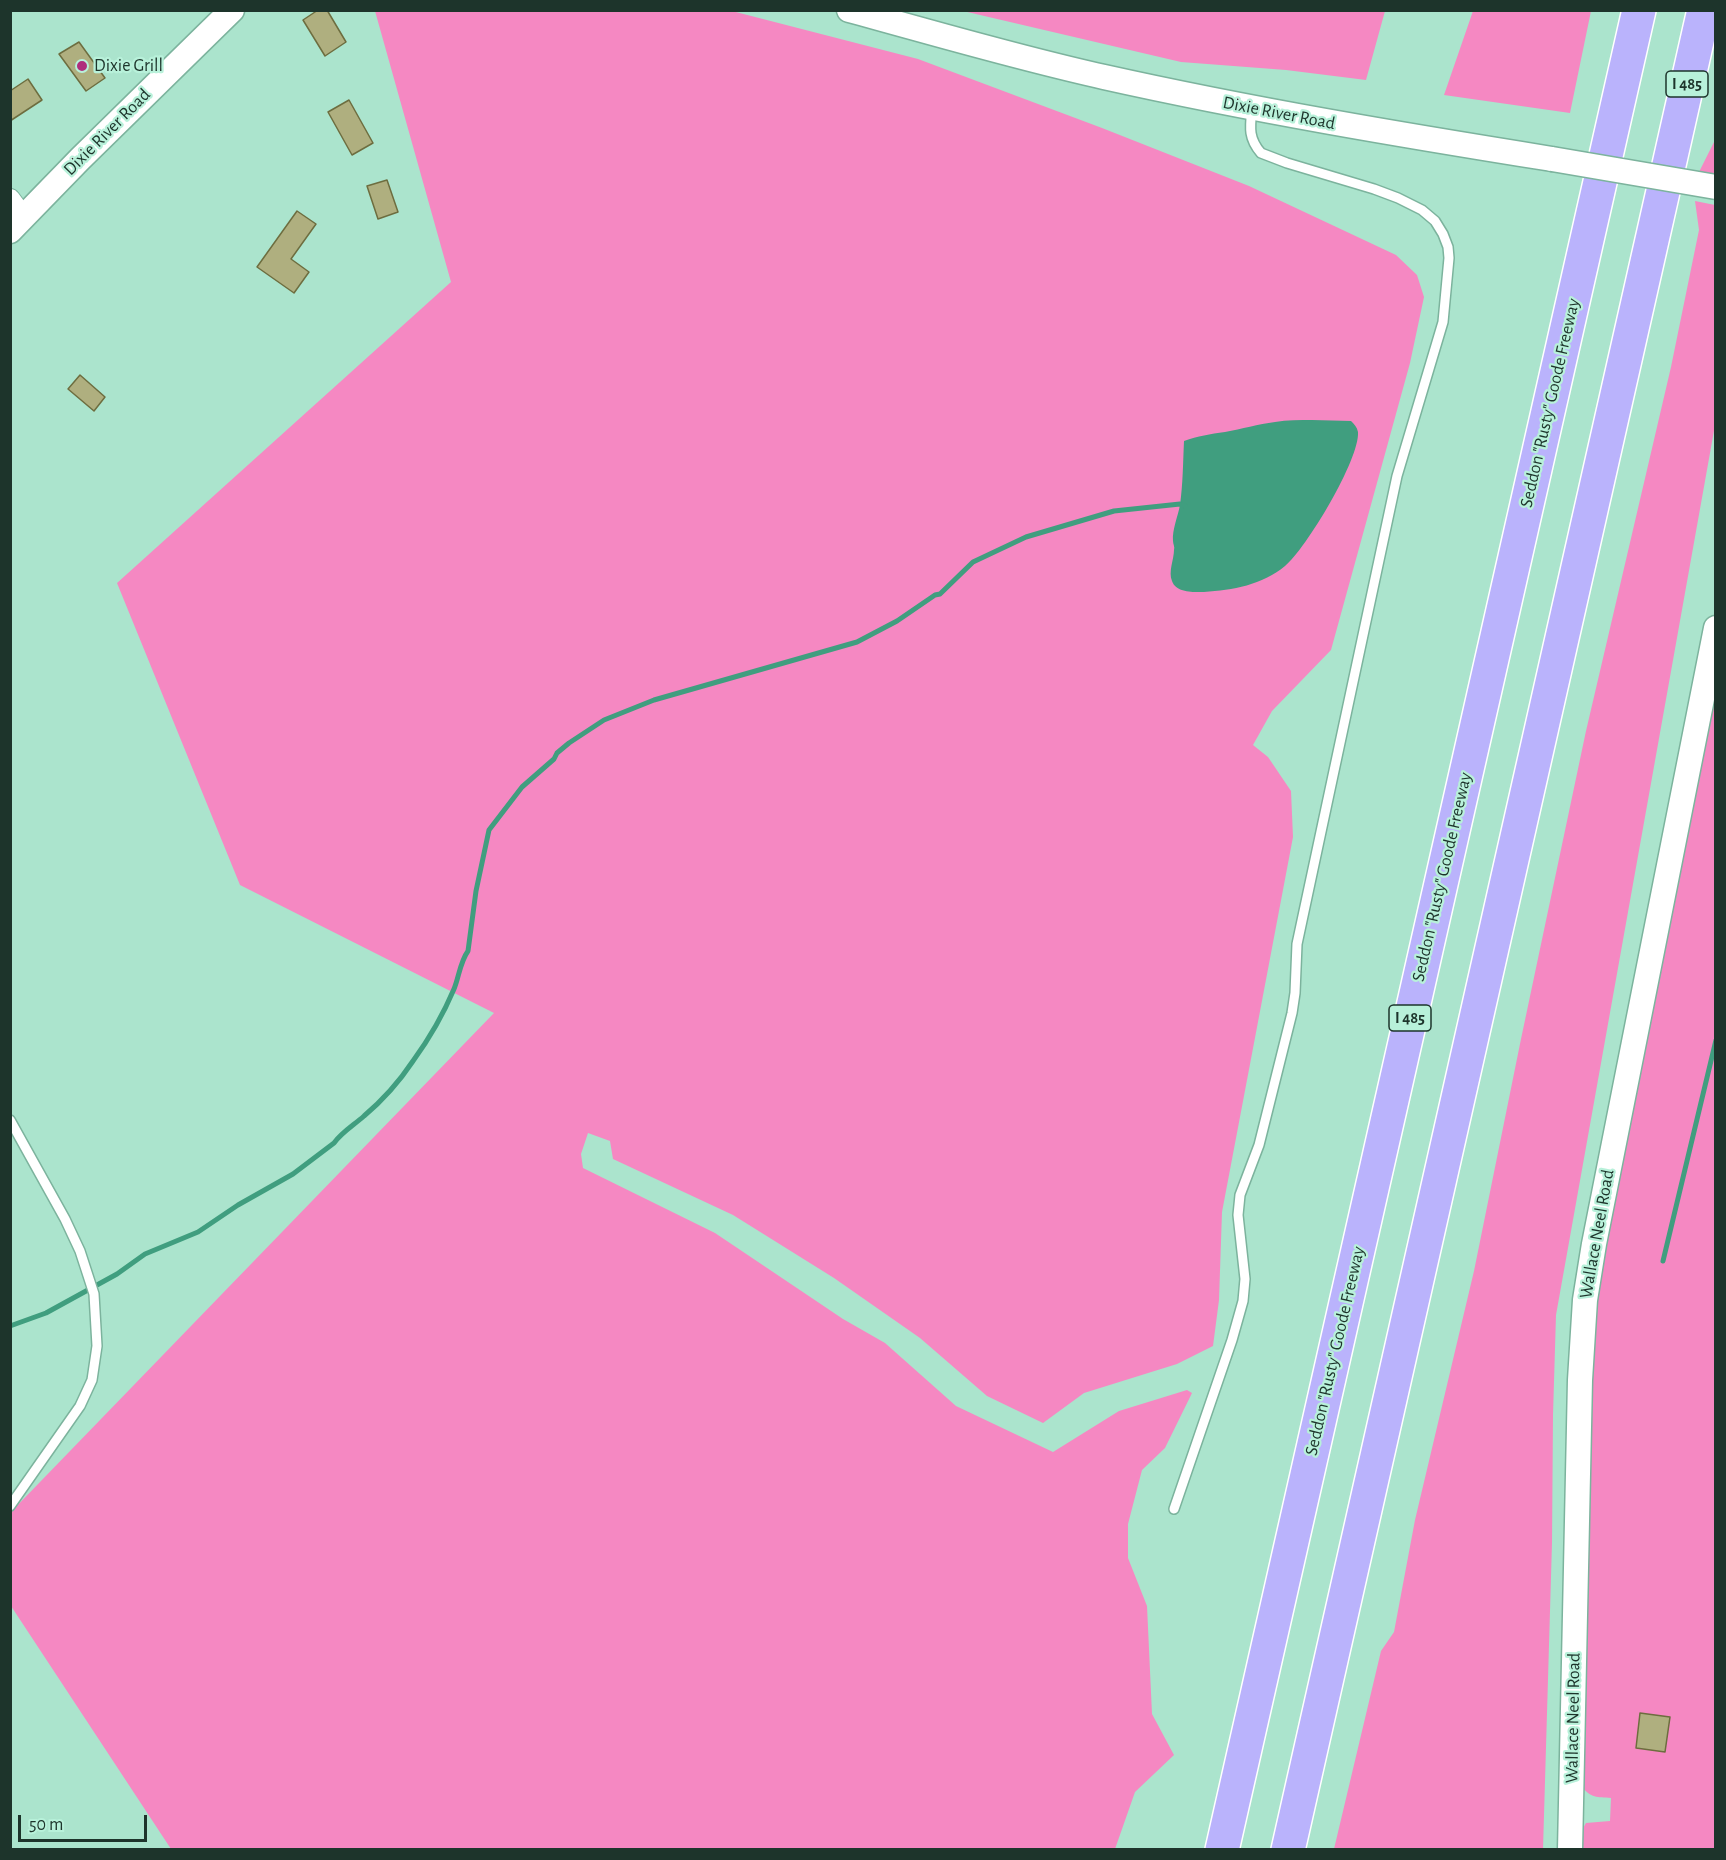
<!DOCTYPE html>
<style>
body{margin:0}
#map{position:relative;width:1726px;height:1860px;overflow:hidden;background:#abe4cd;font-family:"Alegreya Sans",sans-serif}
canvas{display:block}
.frame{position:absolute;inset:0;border:12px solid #1d342b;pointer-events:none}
.scale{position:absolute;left:18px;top:1815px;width:129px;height:27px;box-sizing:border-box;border:3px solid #1d342b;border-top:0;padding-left:8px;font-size:18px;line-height:21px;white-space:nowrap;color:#1d342b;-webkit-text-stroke:4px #b8f1da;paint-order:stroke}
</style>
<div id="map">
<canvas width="1726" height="1860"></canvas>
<div class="frame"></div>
<div class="scale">50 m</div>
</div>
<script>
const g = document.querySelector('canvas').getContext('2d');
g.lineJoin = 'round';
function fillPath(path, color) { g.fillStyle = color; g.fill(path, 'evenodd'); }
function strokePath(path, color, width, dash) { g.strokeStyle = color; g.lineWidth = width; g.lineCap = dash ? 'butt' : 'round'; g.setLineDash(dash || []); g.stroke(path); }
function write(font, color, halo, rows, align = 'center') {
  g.font = font + ' "Alegreya Sans",sans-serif'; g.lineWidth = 4.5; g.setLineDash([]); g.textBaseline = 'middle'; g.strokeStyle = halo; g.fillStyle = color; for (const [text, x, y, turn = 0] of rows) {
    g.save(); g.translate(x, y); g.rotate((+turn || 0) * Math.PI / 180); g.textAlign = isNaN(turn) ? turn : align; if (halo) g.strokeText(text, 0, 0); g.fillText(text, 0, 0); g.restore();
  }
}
const green = new Path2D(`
 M728,10l190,49 184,69 147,58 147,69 21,20 7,22 -14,66 -79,287 -59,61 -19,34 15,12 23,34 2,46 -71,375 -3,88 -6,46 -36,18 -93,29 -41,30 -56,-27 -67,-58 -86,-60 -101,-63 -120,-56 -3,-18 -22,-8 -7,21 2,14 132,65 128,86 42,24 71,63 97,46 66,-41 68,-21 5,3 -27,55 -23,22 -14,54v34l19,48 5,108 22,41 -39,37 -20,57h-944l-160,-243 -1,-93 484,-500 -254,-128 -123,-302 334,-301 -76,-271z
 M963,11v-1l422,1 -19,69 -80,-10 -105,-8z
 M1473,11h118l-21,102 -126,-18z
 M1715,140v34l-16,-2z
 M1695,201l20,4v220l-159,890 -3,100 -1,128 -9,306h-209l47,-198 13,-19 21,-112 59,-249 47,-232 65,-308 85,-364 28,-137z
 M1715,688v1161l-133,1v-20l4,-7 24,-2 1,-23c-14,-1 -20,0 -29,-11l8,-405 7,-85 6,-44z`);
const water = new Path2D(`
 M1312,420l39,1c3,3 6,6 7,11 2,27 -52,117 -73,134 -23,19 -52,24 -81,26 -11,0 -28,1 -32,-11 -4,-9 2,-22 2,-31 1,-3 -1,-6 -1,-9 -1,-11 5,-25 7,-36 3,-21 3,-43 4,-64 14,-5 26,-7 41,-9 17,-3 33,-8 50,-10 12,-2 25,-2 37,-2z`);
const stream = new Path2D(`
 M1663,1261l53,-221
 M10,1326l36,-13 71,-39 28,-20 53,-22 40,-27 55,-31 41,-31c8,-11 20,-18 30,-27 19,-16 35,-34 49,-55 16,-22 30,-46 41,-72 5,-12 6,-27 14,-38l8,-60 13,-61 33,-43 32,-28 3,-6 12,-10 35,-23 50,-20 203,-58 40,-21 38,-26 5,-1 33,-32 53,-25 88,-26 66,-7 5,2`);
const building = new Path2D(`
 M318,10h9l19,32 -21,14 -22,-36z
 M79,42l26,36 -19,13 -27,-37z
 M28,79l14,21 -32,21v-30z
 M349,100l24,43 -21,12 -24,-43z
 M387,180l11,32 -20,7 -11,-33z
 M297,211l19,13 -25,35 18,13 -15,21 -37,-26z
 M80,375l25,22 -11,14 -26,-22z
 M1640,1713l30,4 -5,35 -29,-4z`);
const service = new Path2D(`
 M10,1120l55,99 15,32 14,43 3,52 -5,34 -12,26 -70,100
 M1174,1509l58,-169 11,-39 2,-22 -7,-64 2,-20 19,-50 33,-132 3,-20 2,-49 100,-468 46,-154 6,-64 -1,-11 -5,-13 -8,-13 -13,-11 -24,-12 -24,-9 -87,-26 -26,-10c-13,-15 -11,-26 -9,-45`);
const minor = new Path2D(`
 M10,199l14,19`);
const tertiary = new Path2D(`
 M849,10c85,23 169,48 255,67 148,33 298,58 448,82
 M10,231l70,-72 152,-149
 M1570,1850l10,-470 5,-80 9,-56 122,-616`);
const motorway = new Path2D(`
 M1222,1850l417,-1840
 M1288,1850l416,-1840`);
const tertiaryBridge = new Path2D(`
 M1552,159l164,28`);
const markers = [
 [82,66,6,"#af2f7c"]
];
const shields = [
 [1687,84,42],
 [1410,1018,42]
];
const shieldNames = [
 ["I 485",1687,84],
 ["I 485",1410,1018]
];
const poiNames = [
 ["Dixie Grill",94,66]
];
const streetNames = [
 ["Dixie River Road",1279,113,11],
 ["Dixie River Road",107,132,-45],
 ["Seddon \"Rusty\" Goode Freeway",1550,403,-77],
 ["Seddon \"Rusty\" Goode Freeway",1442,877,-77],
 ["Wallace Neel Road",1597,1234,-80],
 ["Seddon \"Rusty\" Goode Freeway",1335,1351,-77],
 ["Wallace Neel Road",1573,1718,-89]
];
fillPath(green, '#f588c2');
fillPath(water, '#409e7f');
strokePath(stream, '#409e7f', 5);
fillPath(building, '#afaf7f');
strokePath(building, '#6d6d3f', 1.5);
strokePath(service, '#7cb39d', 12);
strokePath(minor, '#7cb39d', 22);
strokePath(tertiary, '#7cb39d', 27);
strokePath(motorway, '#fff', 36);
strokePath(service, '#fff', 9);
strokePath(minor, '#fff', 20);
strokePath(tertiary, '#fff', 24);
strokePath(motorway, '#bab3fc', 33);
strokePath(tertiaryBridge, '#7cb39d', 27, []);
strokePath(tertiaryBridge, '#fff', 24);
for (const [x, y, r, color] of markers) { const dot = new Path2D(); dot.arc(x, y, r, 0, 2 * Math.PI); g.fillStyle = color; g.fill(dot); strokePath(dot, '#b8f1da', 2); }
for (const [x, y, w] of shields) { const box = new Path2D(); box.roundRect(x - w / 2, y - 13, w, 26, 4.5); g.fillStyle = '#b8f1da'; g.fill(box); strokePath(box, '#1d342b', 1.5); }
write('bold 16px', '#1d342b', null, shieldNames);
write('18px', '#1d342b', '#b8f1da', poiNames, 'left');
write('18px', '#1d342b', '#b8f1da', streetNames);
</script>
